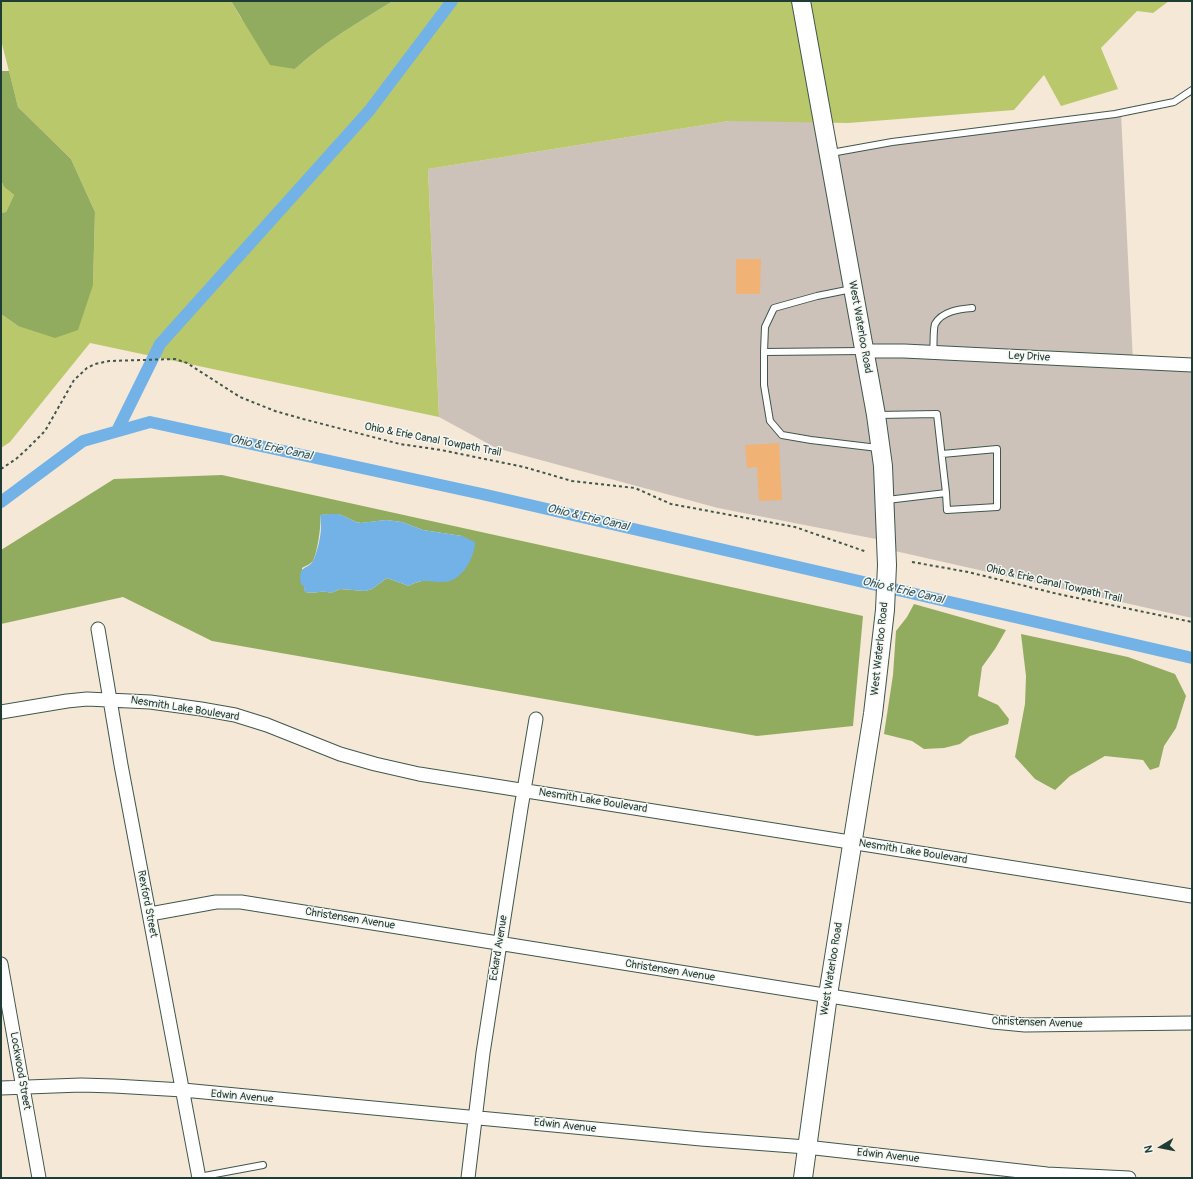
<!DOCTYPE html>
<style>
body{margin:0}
#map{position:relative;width:1193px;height:1179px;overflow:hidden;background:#f5e8d6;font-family:Pangolin,sans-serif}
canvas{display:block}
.frame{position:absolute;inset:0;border:2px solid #1f3d34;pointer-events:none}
.north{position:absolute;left:1141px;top:1127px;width:40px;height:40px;-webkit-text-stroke:3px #f6f6f2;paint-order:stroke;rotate:260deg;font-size:11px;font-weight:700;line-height:16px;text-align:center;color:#1f3d34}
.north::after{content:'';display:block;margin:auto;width:14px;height:18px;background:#1f3d34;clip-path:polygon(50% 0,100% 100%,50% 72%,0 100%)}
</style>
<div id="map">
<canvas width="1193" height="1179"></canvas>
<div class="frame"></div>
<div class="north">N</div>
</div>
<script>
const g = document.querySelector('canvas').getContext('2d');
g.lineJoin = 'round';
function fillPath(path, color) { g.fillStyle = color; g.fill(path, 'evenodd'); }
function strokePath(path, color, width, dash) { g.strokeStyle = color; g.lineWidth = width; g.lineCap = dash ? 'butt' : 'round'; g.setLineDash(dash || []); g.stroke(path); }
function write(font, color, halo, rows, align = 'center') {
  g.font = font + ' Pangolin,sans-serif'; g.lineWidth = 3; g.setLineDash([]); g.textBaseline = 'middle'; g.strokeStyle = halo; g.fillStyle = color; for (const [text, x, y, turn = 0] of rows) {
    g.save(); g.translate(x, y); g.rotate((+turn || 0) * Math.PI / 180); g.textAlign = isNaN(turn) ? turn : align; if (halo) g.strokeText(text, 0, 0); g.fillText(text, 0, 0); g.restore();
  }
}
const industrial = new Path2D(`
 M1121,113l12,249 59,3v253l-306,-69v-8l-168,-33 -222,-60 -57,-31 -11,-248 301,-48h94l6,32z`);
const green = new Path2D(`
 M1,1h230l10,17 54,51c29,-27 64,-47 98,-68h776l-16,12 -16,-2 -36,37 17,41 -57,17 -17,-31 -30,35 -166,13 -119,-2 -301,48 11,248 -349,-74 -80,99 -9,6v-134l17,12 75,-41 2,-73 -24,-53 -53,-52 -17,-67z
 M1,180l3,7 10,8 -8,17 -5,1z`);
const forest = new Path2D(`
 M231,1h162c-34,21 -69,41 -98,68l-25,-4z
 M1,71h8l9,36 53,52 24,53 -2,73 -15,45 -23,8 -37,-12 -17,-12v-101l5,-1 8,-17 -10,-8 -3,-7z
 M222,475l641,141 -10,110 -96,10 -545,-95 -89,-44 -122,27v-74l113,-71zM339,514l17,8 5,1 25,-3 16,2 21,8 39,6 -24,45c-11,-1 -19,-1 -29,5l-22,-8 -15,11 -7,2 -25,-2 -9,4c-10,-3 -15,1 -26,-1l-3,-24c3,-2 9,-4 11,-7 4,-7 9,-38 7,-46z
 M914,604l92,26 -11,19 -13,18 -4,29 20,9 11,14 -1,5 -38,12 -10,8 -16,4 -20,1 -12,-8 -28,-7 9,-59 3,-44 11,-14z
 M1021,634l107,23 47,17 11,22 -10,32 -12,18 -5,21 -9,3 -7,-10 -38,-4 -35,20 -15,14 -20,-11 -20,-22 10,-53 1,-28z`);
const water = new Path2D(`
 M330,514h9l17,8 4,1 26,-3 16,2 21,8 39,6 13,6c0,15 -13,39 -30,40 -14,1 -22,-5 -36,4l-22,-8 -15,11 -7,2 -25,-2 -9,4c-10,-3 -15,1 -26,-1l-1,-5 -3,-3c-4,-21 8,-13 13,-25 5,-13 9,-30 6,-44z`);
const canal = new Path2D(`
 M117,431l43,-87 209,-233 83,-110
 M1,502l82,-61 67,-19 332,72 710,164`);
const building = new Path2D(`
 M736,259h25l-1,35h-24z
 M779,443l3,57 -23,1 -2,-34 -10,1 -2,-23z`);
const path = new Path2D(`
 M1,469l15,-10 11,-10 18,-18 29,-51 13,-12 8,-4 14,-3 66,-2 12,4 53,34 35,14 28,8 97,25 41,6 83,17 48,14 63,7 36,16 124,23 72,25
 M912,562l56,10 90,22 134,28`);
const service = new Path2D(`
 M831,153l61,-11 223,-28 59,-12 18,-12
 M852,289l-35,7 -43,12 -9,19 -1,25v33l6,36 12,14 29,5 67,8
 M764,352l98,-1
 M933,352c1,-7 0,-23 2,-28 7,-13 25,-15 37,-16
 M878,415l59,-1 9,79 -59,7
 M942,454l55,-5v58l-50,3 -1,-17
 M199,1177l64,-12`);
const minor = new Path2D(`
 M865,351h39l288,14
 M98,629l23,136 78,413
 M1,712l66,-11 20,-2 63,3 51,7 34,6 32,10 73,29 35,10 44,10 773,122
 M150,914l66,-12h25l752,120 32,3 167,-2
 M1,964l38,214
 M1,1088l80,-3 33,1 69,4 518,49 105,8 241,27 82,4
 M468,1178l15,-125 38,-245 15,-89`);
const secondary = new Path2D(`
 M801,1l75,414 7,51 4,99 -2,45 -12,104 -45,281 -25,183`);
const streetNames = [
 ["West Waterloo Road",860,327,80],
 ["Ley Drive",1029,357,3],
 ["Ohio & Erie Canal Towpath Trail",433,440,11],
 ["Ohio & Erie Canal Towpath Trail",1054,584,13],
 ["West Waterloo Road",880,649,-84],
 ["Nesmith Lake Boulevard",185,709,9],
 ["Nesmith Lake Boulevard",593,801,9],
 ["Nesmith Lake Boulevard",913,852,9],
 ["Rexford Street",147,904,79],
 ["Christensen Avenue",350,919,9],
 ["Eckard Avenue",499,948,-81],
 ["West Waterloo Road",832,969,-81],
 ["Christensen Avenue",670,971,9],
 ["Christensen Avenue",1037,1023,2],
 ["Lockwood Street",20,1071,80],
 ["Edwin Avenue",242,1097,5],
 ["Edwin Avenue",565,1126,6],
 ["Edwin Avenue",888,1156,6]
];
const waterNames = [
 ["Ohio & Erie Canal",271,448,12],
 ["Ohio & Erie Canal",588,518,13],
 ["Ohio & Erie Canal",903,591,13]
];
fillPath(industrial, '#ccc2b9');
fillPath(green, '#b9c86b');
fillPath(forest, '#92ac5f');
fillPath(water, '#72b2e6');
strokePath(canal, '#72b2e6', 12);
fillPath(building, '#f1b275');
strokePath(service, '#3f574c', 8);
strokePath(minor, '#3f574c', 15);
strokePath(secondary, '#3f574c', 20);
strokePath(path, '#3f574c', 2, [3, 3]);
strokePath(service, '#fff', 6);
strokePath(minor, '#fff', 13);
strokePath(secondary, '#fff', 18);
write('11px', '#1f3d34', '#f6f6f2', streetNames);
write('italic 12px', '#345a60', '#f6f6f2', waterNames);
</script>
